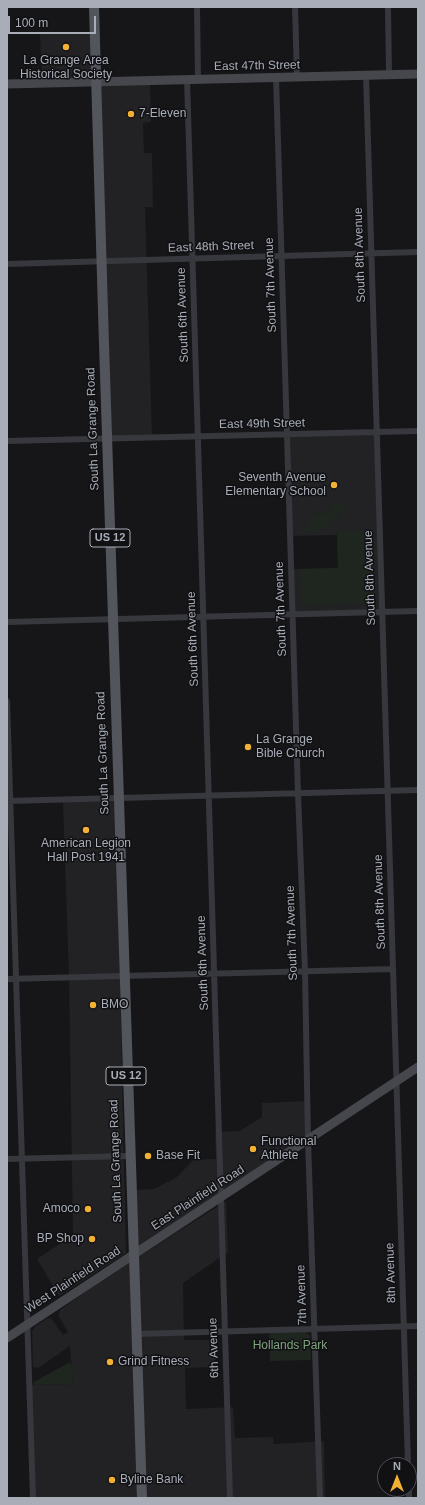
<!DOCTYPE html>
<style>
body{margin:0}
#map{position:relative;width:425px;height:1505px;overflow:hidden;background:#161618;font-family:Arial,sans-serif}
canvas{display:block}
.frame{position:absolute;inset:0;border:8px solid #a8adb8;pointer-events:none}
.north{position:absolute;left:377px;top:1457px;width:40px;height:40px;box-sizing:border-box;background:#111113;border:1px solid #4d4f55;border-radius:50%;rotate:0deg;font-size:11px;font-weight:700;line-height:16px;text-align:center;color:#a8adb8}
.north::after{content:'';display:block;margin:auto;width:14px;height:18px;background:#f2b134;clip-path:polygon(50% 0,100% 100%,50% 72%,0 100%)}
.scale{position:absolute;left:8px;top:16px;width:88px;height:18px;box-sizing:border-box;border:2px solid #a8adb8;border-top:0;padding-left:5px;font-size:12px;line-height:14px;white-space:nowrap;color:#a8adb8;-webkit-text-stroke:3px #111113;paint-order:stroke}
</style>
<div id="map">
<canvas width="425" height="1505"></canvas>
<div class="frame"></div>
<div class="north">N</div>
<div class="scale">100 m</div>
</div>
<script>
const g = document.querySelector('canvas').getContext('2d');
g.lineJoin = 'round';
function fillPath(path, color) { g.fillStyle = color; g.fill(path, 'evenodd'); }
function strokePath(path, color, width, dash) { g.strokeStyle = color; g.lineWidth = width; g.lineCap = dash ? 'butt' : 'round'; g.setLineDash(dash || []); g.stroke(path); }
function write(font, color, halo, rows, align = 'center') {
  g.font = font + ' Arial,sans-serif'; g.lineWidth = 3; g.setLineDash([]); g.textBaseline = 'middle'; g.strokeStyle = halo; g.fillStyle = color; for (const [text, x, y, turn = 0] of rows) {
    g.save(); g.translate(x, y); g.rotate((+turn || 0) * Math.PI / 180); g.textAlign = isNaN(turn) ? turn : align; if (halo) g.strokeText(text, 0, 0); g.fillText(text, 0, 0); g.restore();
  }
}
const built = new Path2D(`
 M95,33l2,47 -55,2 -2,-48z
 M150,81l1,41 -8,1 1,30h8l1,54h-8l7,229 -43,1 -9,-354z
 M376,433l5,178 -87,2 -2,-44 46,-1 -1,-33 -46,1 -2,-100z
 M116,801l10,452 -67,43 -22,-37 36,-24 -4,-257 -6,-176z
 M305,1101v37l-171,115 -2,-63 22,-1 23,-12 16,-17 23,-1 -1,-27 25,-1 22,-14v-14z
 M226,1201l2,51 -45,31 1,57h31l1,27 -31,1 1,41 47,-2 2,31 38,-1 1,7 50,-3 1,57h-180l-8,-240z
 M131,1259l9,239h-105l-4,-113 42,-1 -3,-38 -32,22 -5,-1 -1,-36 4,-5 10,-7 5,-1 12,17 5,-3 -10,-17 2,-5z`);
const green = new Path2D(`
 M334,504l10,1 2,2v6l-8,1 -3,7 -5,1 -1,7h-9l-1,3 -8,2 -4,-2 -1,-9 14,-10 7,1 5,-4z
 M372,530l2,73 -73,2 -1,-36 38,-1 -1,-37z
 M303,1331l4,2 3,2 1,25 -41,1 -1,-29z
 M70,1362l2,5 1,17 -39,1v-3z`);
const street = new Path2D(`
 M197,7l1,72
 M295,7l2,70
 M388,7l1,67
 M366,75l42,1390
 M276,77l22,716 7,178 3,169 12,358
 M187,79l43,1419
 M7,264l411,-12
 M7,441l411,-10
 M7,622l411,-11
 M7,701l26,797
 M7,801l411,-11
 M7,979l386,-10
 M7,1159l122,-3
 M135,1334l283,-8
 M409,1489v9`);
const secondary = new Path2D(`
 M7,84l411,-10
 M7,1338l411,-271`);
const primary = new Path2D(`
 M94,7c15,497 28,994 48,1491`);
const markers = [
 [66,47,4,"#f2b134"],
 [131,114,4,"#f2b134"],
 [334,485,4,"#f2b134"],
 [248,747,4,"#f2b134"],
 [86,830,4,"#f2b134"],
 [93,1005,4,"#f2b134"],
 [253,1149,4,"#f2b134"],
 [148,1156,4,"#f2b134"],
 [88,1209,4,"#f2b134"],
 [92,1239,4,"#f2b134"],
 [110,1362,4,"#f2b134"],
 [112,1480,4,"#f2b134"]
];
const shields = [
 [110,538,40],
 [126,1076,40]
];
const shieldNames = [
 ["US 12",110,538],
 ["US 12",126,1076]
];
const poiNames = [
 ["La Grange Area",66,61,"center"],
 ["Historical Society",66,75,"center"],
 ["7-Eleven",139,114],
 ["Seventh Avenue",326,478,"right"],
 ["Elementary School",326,492,"right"],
 ["La Grange",256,740],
 ["Bible Church",256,754],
 ["American Legion",86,844,"center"],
 ["Hall Post 1941",86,858,"center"],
 ["BMO",101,1005],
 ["Functional",261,1142],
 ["Athlete",261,1156],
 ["Base Fit",156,1156],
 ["Amoco",80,1209,"right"],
 ["BP Shop",84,1239,"right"],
 ["Grind Fitness",118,1362],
 ["Byline Bank",120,1480]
];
const streetNames = [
 ["East 47th Street",257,66,-1],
 ["East 48th Street",211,247,-2],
 ["South 8th Avenue",360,255,-92],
 ["South 7th Avenue",271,285,-92],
 ["South 6th Avenue",183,315,-92],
 ["East 49th Street",262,424,-1],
 ["South La Grange Road",93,429,-92],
 ["South 8th Avenue",370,578,-92],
 ["South 7th Avenue",281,609,-92],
 ["South 6th Avenue",193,639,-92],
 ["South La Grange Road",103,753,-92],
 ["South 8th Avenue",380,902,-92],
 ["South 7th Avenue",292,933,-92],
 ["South 6th Avenue",203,963,-92],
 ["South La Grange Road",116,1161,-92],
 ["East Plainfield Road",198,1198,-33],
 ["8th Avenue",391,1273,-92],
 ["West Plainfield Road",73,1280,-33],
 ["7th Avenue",302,1295,-92],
 ["6th Avenue",214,1348,-92]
];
const parkNames = [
 ["Hollands Park",290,1346]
];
fillPath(built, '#222225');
fillPath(green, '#1e261f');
strokePath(street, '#37383d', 6);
strokePath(secondary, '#45474d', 9);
strokePath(primary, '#53555c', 10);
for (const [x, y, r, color] of markers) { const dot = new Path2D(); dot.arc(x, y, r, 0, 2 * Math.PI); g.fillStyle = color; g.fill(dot); strokePath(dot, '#111113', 1.5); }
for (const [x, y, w] of shields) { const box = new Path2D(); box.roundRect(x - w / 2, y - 9, w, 18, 3); g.fillStyle = '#111113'; g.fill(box); strokePath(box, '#a8adb8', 1); }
write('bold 11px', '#a8adb8', null, shieldNames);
write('12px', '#a8adb8', '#111113', poiNames, 'left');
write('12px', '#a8adb8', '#111113', streetNames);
write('12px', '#7fa381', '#111113', parkNames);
</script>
